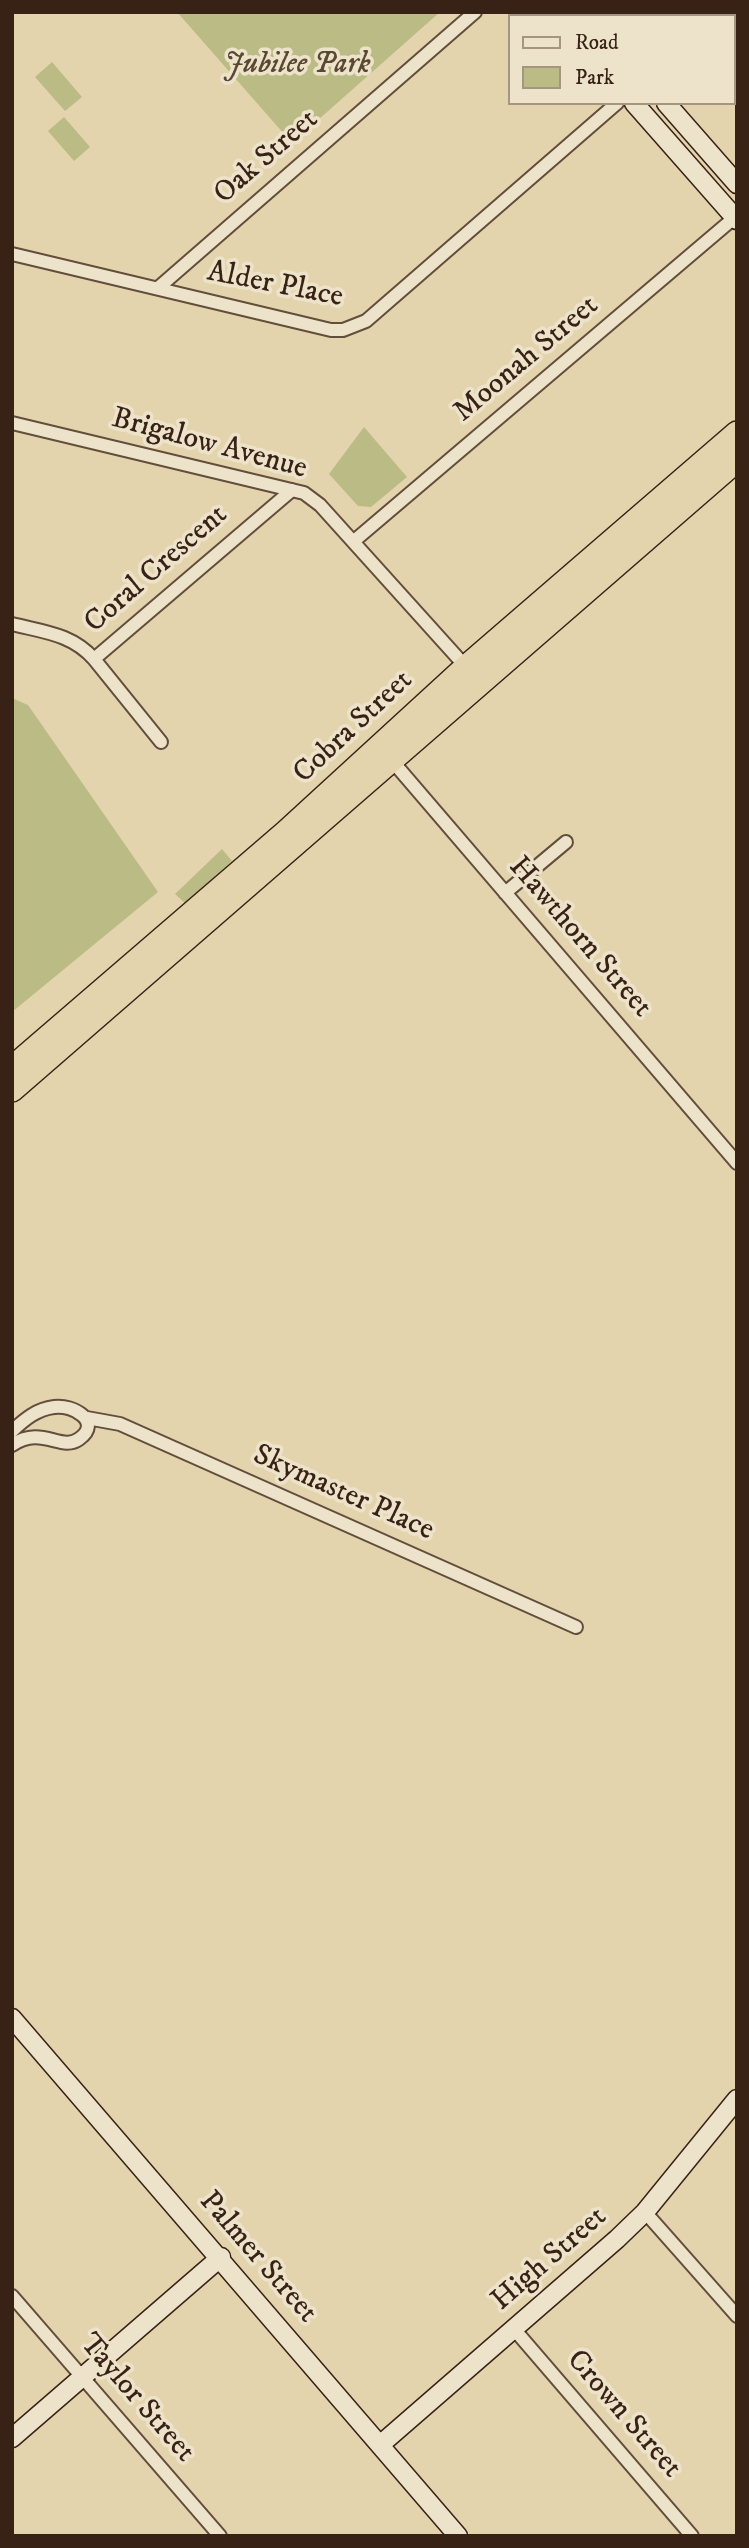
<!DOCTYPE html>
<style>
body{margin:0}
#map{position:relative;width:749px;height:2548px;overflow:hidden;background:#e4d4ad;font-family:"IM FELL DW Pica",serif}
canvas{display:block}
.frame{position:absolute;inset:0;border:14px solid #382216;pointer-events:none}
.legend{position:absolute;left:508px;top:14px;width:228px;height:91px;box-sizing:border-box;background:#ede3ca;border:2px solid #a59682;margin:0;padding:9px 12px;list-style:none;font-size:21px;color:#382216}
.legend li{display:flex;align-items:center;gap:14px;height:35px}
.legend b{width:35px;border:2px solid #a59682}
</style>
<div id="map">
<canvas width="749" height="2548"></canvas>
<div class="frame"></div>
<ul class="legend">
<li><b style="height:9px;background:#ede3ca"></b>Road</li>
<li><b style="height:19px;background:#bbbb85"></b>Park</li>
</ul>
</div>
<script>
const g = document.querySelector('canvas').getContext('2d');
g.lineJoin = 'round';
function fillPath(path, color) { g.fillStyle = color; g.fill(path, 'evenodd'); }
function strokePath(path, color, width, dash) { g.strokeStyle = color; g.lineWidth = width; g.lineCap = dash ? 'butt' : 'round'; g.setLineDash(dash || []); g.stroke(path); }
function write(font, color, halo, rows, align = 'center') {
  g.font = font + ' "IM FELL DW Pica",serif'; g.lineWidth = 7; g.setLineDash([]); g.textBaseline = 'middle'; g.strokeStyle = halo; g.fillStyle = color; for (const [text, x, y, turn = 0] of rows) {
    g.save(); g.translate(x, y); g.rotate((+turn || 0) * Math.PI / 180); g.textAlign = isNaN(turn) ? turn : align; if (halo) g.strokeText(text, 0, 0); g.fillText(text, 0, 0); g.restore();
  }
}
const green = new Path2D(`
 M177,12h263l-148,131z
 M52,62l30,35 -17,14 -30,-34z
 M64,117l26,30 -16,14 -26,-30z
 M364,427l43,50 -36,30 -13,-1 -29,-32z
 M12,698l16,7 130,187 -146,120z
 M222,849l10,12 -47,42 -10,-9z`);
const street = new Path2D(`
 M12,254l319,76h12l23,-9 251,-218
 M158,288l317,-276
 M12,423l292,70 16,12 146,162 5,1
 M354,541l380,-323
 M12,624c32,8 60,10 82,35l198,-169
 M94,659l67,83
 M388,756l349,407
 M505,893l61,-51
 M87,1418l33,6 456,203
 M12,1431c13,-12 25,-22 42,-24 19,-3 49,15 25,32 -18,13 -37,-14 -67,6
 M645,2212l92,104
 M12,2296l208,240
 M514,2329l178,207`);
const secondary = new Path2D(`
 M555,12l3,4
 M588,12l3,4
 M634,103l103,117
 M666,103l71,81
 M12,2018l446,518
 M12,2438l209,-181
 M380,2445l237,-206 28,-27 92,-113`);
const highway = new Path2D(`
 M12,1068l274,-236 180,-165 271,-234
 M12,1090l725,-630`);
const parkNames = [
 ["Jubilee Park",297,66]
];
const streetNames = [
 ["Oak Street",267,158,-41],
 ["Alder Place",275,286,11],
 ["Moonah Street",527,360,-40],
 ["Brigalow Avenue",209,445,15],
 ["Coral Crescent",157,570,-41],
 ["Cobra Street",354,728,-43],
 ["Hawthorn Street",579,938,49],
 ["Skymaster Place",343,1494,24],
 ["Palmer Street",257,2258,49],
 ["High Street",550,2260,-41],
 ["Taylor Street",136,2399,49],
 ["Crown Street",623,2415,49]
];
fillPath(green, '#bbbb85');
strokePath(street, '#634e3c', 16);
strokePath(secondary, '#382216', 21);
strokePath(highway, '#382216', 26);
strokePath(street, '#ede3ca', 12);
strokePath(secondary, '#ede3ca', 18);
strokePath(highway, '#e4d4ad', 23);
write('italic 30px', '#594832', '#ede3ca', parkNames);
write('30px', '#382216', '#ede3ca', streetNames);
</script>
